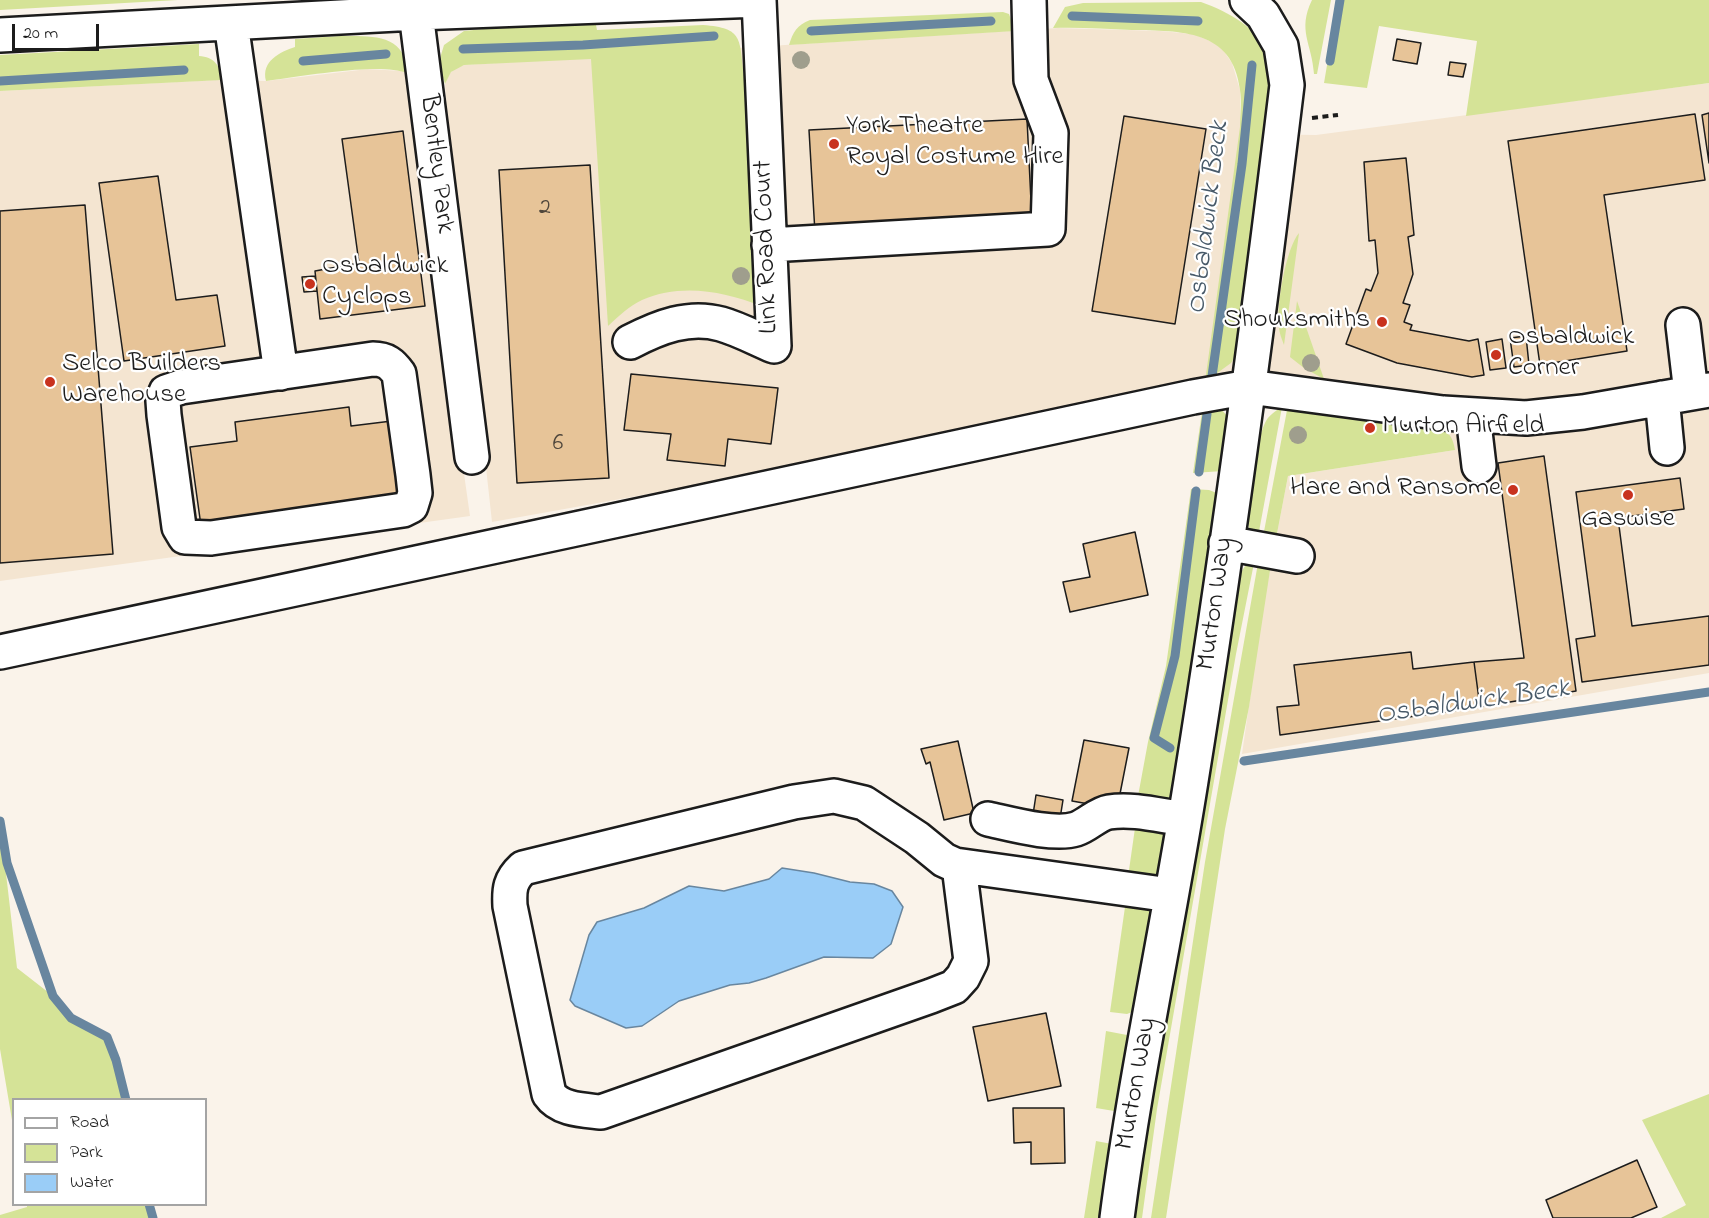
<!DOCTYPE html>
<style>
body{margin:0}
#map{position:relative;width:1709px;height:1218px;overflow:hidden;background:#faf3ea;font-family:"Indie Flower",sans-serif}
canvas{display:block}
.legend{position:absolute;left:12px;top:1098px;width:195px;height:108px;box-sizing:border-box;background:#fff;border:2px solid #a4a4a4;margin:0;padding:8px 10px;list-style:none;font-size:18px;color:#1c1c1c}
.legend li{display:flex;align-items:center;gap:12px;height:30px}
.legend b{width:30px;border:2px solid #a4a4a4}
.scale{position:absolute;left:12px;top:24px;width:87px;height:27px;box-sizing:border-box;border:3px solid #1c1c1c;border-top:0;padding-left:8px;font-size:18px;line-height:21px;white-space:nowrap;color:#1c1c1c;-webkit-text-stroke:4px #fff;paint-order:stroke}
</style>
<div id="map">
<canvas width="1709" height="1218"></canvas>
<ul class="legend">
<li><b style="height:8px;background:#fff"></b>Road</li>
<li><b style="height:16px;background:#d5e397"></b>Park</li>
<li><b style="height:16px;background:#9acdf7"></b>Water</li>
</ul>
<div class="scale">20 m</div>
</div>
<script>
const g = document.querySelector('canvas').getContext('2d');
g.lineJoin = 'round';
function fillPath(path, color) { g.fillStyle = color; g.fill(path, 'evenodd'); }
function strokePath(path, color, width, dash) { g.strokeStyle = color; g.lineWidth = width; g.lineCap = dash ? 'butt' : 'round'; g.setLineDash(dash || []); g.stroke(path); }
function write(font, color, halo, rows, align = 'center') {
  g.font = font + ' "Indie Flower",sans-serif'; g.lineWidth = 4.5; g.setLineDash([]); g.textBaseline = 'middle'; g.strokeStyle = halo; g.fillStyle = color; for (const [text, x, y, turn = 0] of rows) {
    g.save(); g.translate(x, y); g.rotate((+turn || 0) * Math.PI / 180); g.textAlign = isNaN(turn) ? turn : align; if (halo) g.strokeText(text, 0, 0); g.fillText(text, 0, 0); g.restore();
  }
}
const built = new Path2D(`
 M1058,28l102,3 33,3 20,8 10,8 9,13 8,27v37l8,7 68,1 393,-52v590l-467,81 22,-153 24,-125 167,-26 -250,-68 -473,97 -240,43 -45,-410 -2,-28 5,-11 6,-5 8,-3z
 M368,69l34,2 5,2 63,443 -470,65v-490l216,-11 50,1z`);
const green = new Path2D(`
 M0,0h178l-178,10z
 M1312,0h19l-14,74h-3c-2,-31 -17,-43 -2,-74z
 M1338,0h371v83l-243,33 11,-75 -98,-15 -12,62 -43,-5z
 M1201,2c28,10 58,26 69,56 3,8 2,19 2,28l-34,266 -7,11 -26,19 35,-255c0,-12 2,-25 0,-37 -7,-61 -60,-59 -108,-60 -26,-1 -53,-3 -79,-2l12,-21 18,-4z
 M1003,12l6,2 6,17 -226,14c4,-13 8,-20 21,-25z
 M596,25l1,5 106,-5c41,3 36,14 41,50l9,-1 8,232c-37,-15 -81,-23 -119,-6 -13,6 -23,16 -34,26l-17,-267 -127,6 -13,7 -6,12 -5,-16 1,-13 3,-10 20,-14 49,-5z
 M340,36c31,0 66,-3 67,37 -29,-11 -107,4 -141,8 -5,-20 14,-29 29,-34v-8z
 M199,44v12c15,1 21,9 23,24l-222,11v-36z
 M1299,233l-15,112c-2,-6 -5,-12 -5,-19 -3,-20 7,-78 20,-93z
 M1297,301l27,78 -20,-11 -14,-11z
 M1203,405l17,3 10,11 -7,52 -30,2z
 M1288,405l151,22c11,6 14,11 16,23l-167,26 -13,68 -13,-2z
 M1282,407l-24,130 -9,-8 -1,-6c4,-26 6,-78 17,-100 3,-7 10,-12 17,-16z
 M1191,489l18,1 13,5 -43,304 -43,8 12,-65 18,-76z
 M1247,563h7l-18,91 -79,455 -15,109h-7c30,-215 77,-428 105,-644z
 M1258,563l13,1 -22,143 -24,122 -59,389h-15l54,-356z
 M1136,821l26,8 6,6 -4,43 -36,-1z
 M0,822l17,146 36,28 18,22 36,19 9,23 10,39 -112,1 -1,26 -13,-77z
 M1125,907l20,2 8,3 -16,98 -10,4 -17,-2z
 M1106,1031l21,4 5,8 -12,69 -24,-4z
 M1709,1094v124h-48l25,-13 -44,-85z
 M1096,1141l16,3 -3,74h-25z
 M149,1204l4,14h-153v-3l27,-8v-2z`);
const water = new Path2D(`
 M782,868l32,5 36,9 24,2 18,7 11,16 -12,37 -18,14 -49,-1 -58,21 -17,5 -19,2 -51,16 -37,25 -16,2 -51,-22 -5,-6 19,-65 8,-13 47,-14 45,-22 35,5 45,-12z`);
const stream = new Path2D(`
 M1072,16l126,5
 M811,31l180,-10
 M463,49l120,-4 131,-9
 M303,61l83,-7
 M1330,61l10,-61
 M0,81l184,-11
 M1212,376l30,-212 10,-99
 M1199,472l8,-58
 M1170,748l-16,-10 21,-82 21,-165
 M1244,761l465,-69
 M0,821l7,42 46,133 18,22 36,19 9,23 10,40
 M149,1204l4,14`);
const building = new Path2D(`
 M1397,39l24,4 -4,21 -24,-4z
 M1450,62l16,2 -3,13 -15,-2z
 M1709,113v50l-7,-48z
 M1695,114l10,66 -101,15 23,156 -87,14 -32,-224z
 M1124,116l82,13 -31,195 -83,-13z
 M1027,119l5,103 -217,11 -6,-103z
 M403,131l22,175 -105,13 -5,-48 44,-8 -17,-124z
 M1406,158l8,77 -6,2 5,37 -10,29 7,2 -6,17 8,3 -2,5 59,11 9,-2 6,36 -12,2 -75,-14 -51,-19 20,-55 5,2 7,-18 -3,-33 -6,1 -5,-79z
 M590,165l19,313 -92,5 -18,-313z
 M158,176l18,124 41,-5 8,51 -101,15 -25,-178z
 M85,205l28,349 -113,9v-352z
 M315,276l2,15 -13,1 -2,-15z
 M1526,336l3,29 -15,2 -4,-29z
 M1502,339l4,29 -16,2 -4,-28z
 M631,374l147,14 -7,56 -43,-5 -3,27 -58,-6 4,-26 -47,-4z
 M349,407l2,19 49,-6 11,82 -209,31 -12,-86 47,-6 -2,-19z
 M1544,456l32,235 -96,16 -6,-45 50,-4 -26,-195z
 M1680,478l4,31 -66,9 14,108 77,-10v49l-127,17 -6,-43 19,-3 -19,-144z
 M1135,532l13,63 -78,17 -7,-30 27,-5 -7,-33z
 M1411,652l2,17 61,-7 6,45 -200,28 -3,-28 22,-2 -5,-40z
 M1084,740l45,8 -12,61 -45,-8z
 M958,741l16,72 -30,7 -14,-58 -4,2 -5,-15z
 M1036,795l27,5 -4,25 -27,-4z
 M1046,1013l15,73 -73,15 -15,-74z
 M1013,1108h51l1,55 -34,1v-22l-17,1z
 M1637,1160l20,47 -26,11h-78l-7,-18z`);
const path = new Path2D(`
 M1312,118l26,-3`);
const minor = new Path2D(`
 M416,13l56,444
 M231,23l50,350
 M0,35l416,-22 343,-13
 M769,245l279,-16 3,-96 -20,-53 -2,-80
 M1683,325l8,68
 M630,342c29,-15 59,-27 91,-18 18,5 36,15 53,22l-15,-346
 M373,359c13,0 19,5 26,15l14,101 2,18 -4,13 -8,4 -192,28 -26,-1 -6,-10 -15,-112 -1,-14 3,-9 15,-5z
 M1662,398l5,50
 M1473,415l6,51
 M1226,543l71,13
 M0,652l1193,-255 56,-10 194,26 83,5 57,-6 126,-22
 M988,819c23,5 66,17 88,10 12,-4 21,-15 33,-17 24,-4 52,4 75,7
 M959,866l12,95 -8,16 -9,10 -23,9 -330,116c-18,-2 -41,-2 -52,-18l-39,-188c-1,-17 0,-26 13,-38l271,-66 40,-6 30,7 53,35 27,22 11,5 215,30
 M1117,1218c19,-147 51,-291 74,-437 37,-231 68,-464 96,-696l-6,-39 -18,-31 -16,-15`);
const trees = [
 [801,60],
 [741,276],
 [1311,363],
 [1298,435]
];
const markers = [
 [834,144,6,"#c8321e"],
 [310,284,6,"#c8321e"],
 [1382,322,6,"#c8321e"],
 [1496,355,6,"#c8321e"],
 [50,382,6,"#c8321e"],
 [1370,428,6,"#c8321e"],
 [1513,490,6,"#c8321e"],
 [1628,495,6,"#c8321e"]
];
const numberNames = [
 ["2",545,209],
 ["6",558,445]
];
const poiNames = [
 ["York Theatre",846,128],
 ["Royal Costume Hire",846,159],
 ["Osbaldwick",322,268],
 ["Cyclops",322,299],
 ["Shouksmiths",1370,322,"right"],
 ["Osbaldwick",1508,339],
 ["Corner",1508,370],
 ["Selco Builders",62,366],
 ["Warehouse",62,397],
 ["Murton Airfield",1382,428],
 ["Hare and Ransome",1501,490,"right"],
 ["Gaswise",1628,521,"center"]
];
const streetNames = [
 ["Bentley Park",435,164,83],
 ["Link Road Court",768,247,-92],
 ["Murton Way",1217,604,-82],
 ["Murton Way",1138,1084,-80]
];
const waterNames = [
 ["Osbaldwick Beck",1210,218,-83],
 ["Osbaldwick Beck",1473,704,-8]
];
fillPath(built, '#f4e5d1');
fillPath(green, '#d5e397');
fillPath(water, '#9acdf7');
strokePath(water, '#68869f', 1.5);
strokePath(stream, '#68869f', 9);
fillPath(building, '#e7c498');
strokePath(building, '#1c1c1c', 1.5);
strokePath(minor, '#1c1c1c', 38);
strokePath(path, '#1c1c1c', 4, [6, 4.5]);
strokePath(minor, '#fff', 33);
g.fillStyle = '#9f9e8d';
for (const [x, y] of trees) { g.beginPath(); g.arc(x, y, 9, 0, 2 * Math.PI); g.fill(); }
for (const [x, y, r, color] of markers) { const dot = new Path2D(); dot.arc(x, y, r, 0, 2 * Math.PI); g.fillStyle = color; g.fill(dot); strokePath(dot, '#fff', 2); }
write('24px', '#4f463b', null, numberNames);
write('27px', '#1c1c1c', '#fff', poiNames, 'left');
write('27px', '#1c1c1c', '#fff', streetNames);
write('italic 28px', '#485a69', '#fff', waterNames);
</script>
